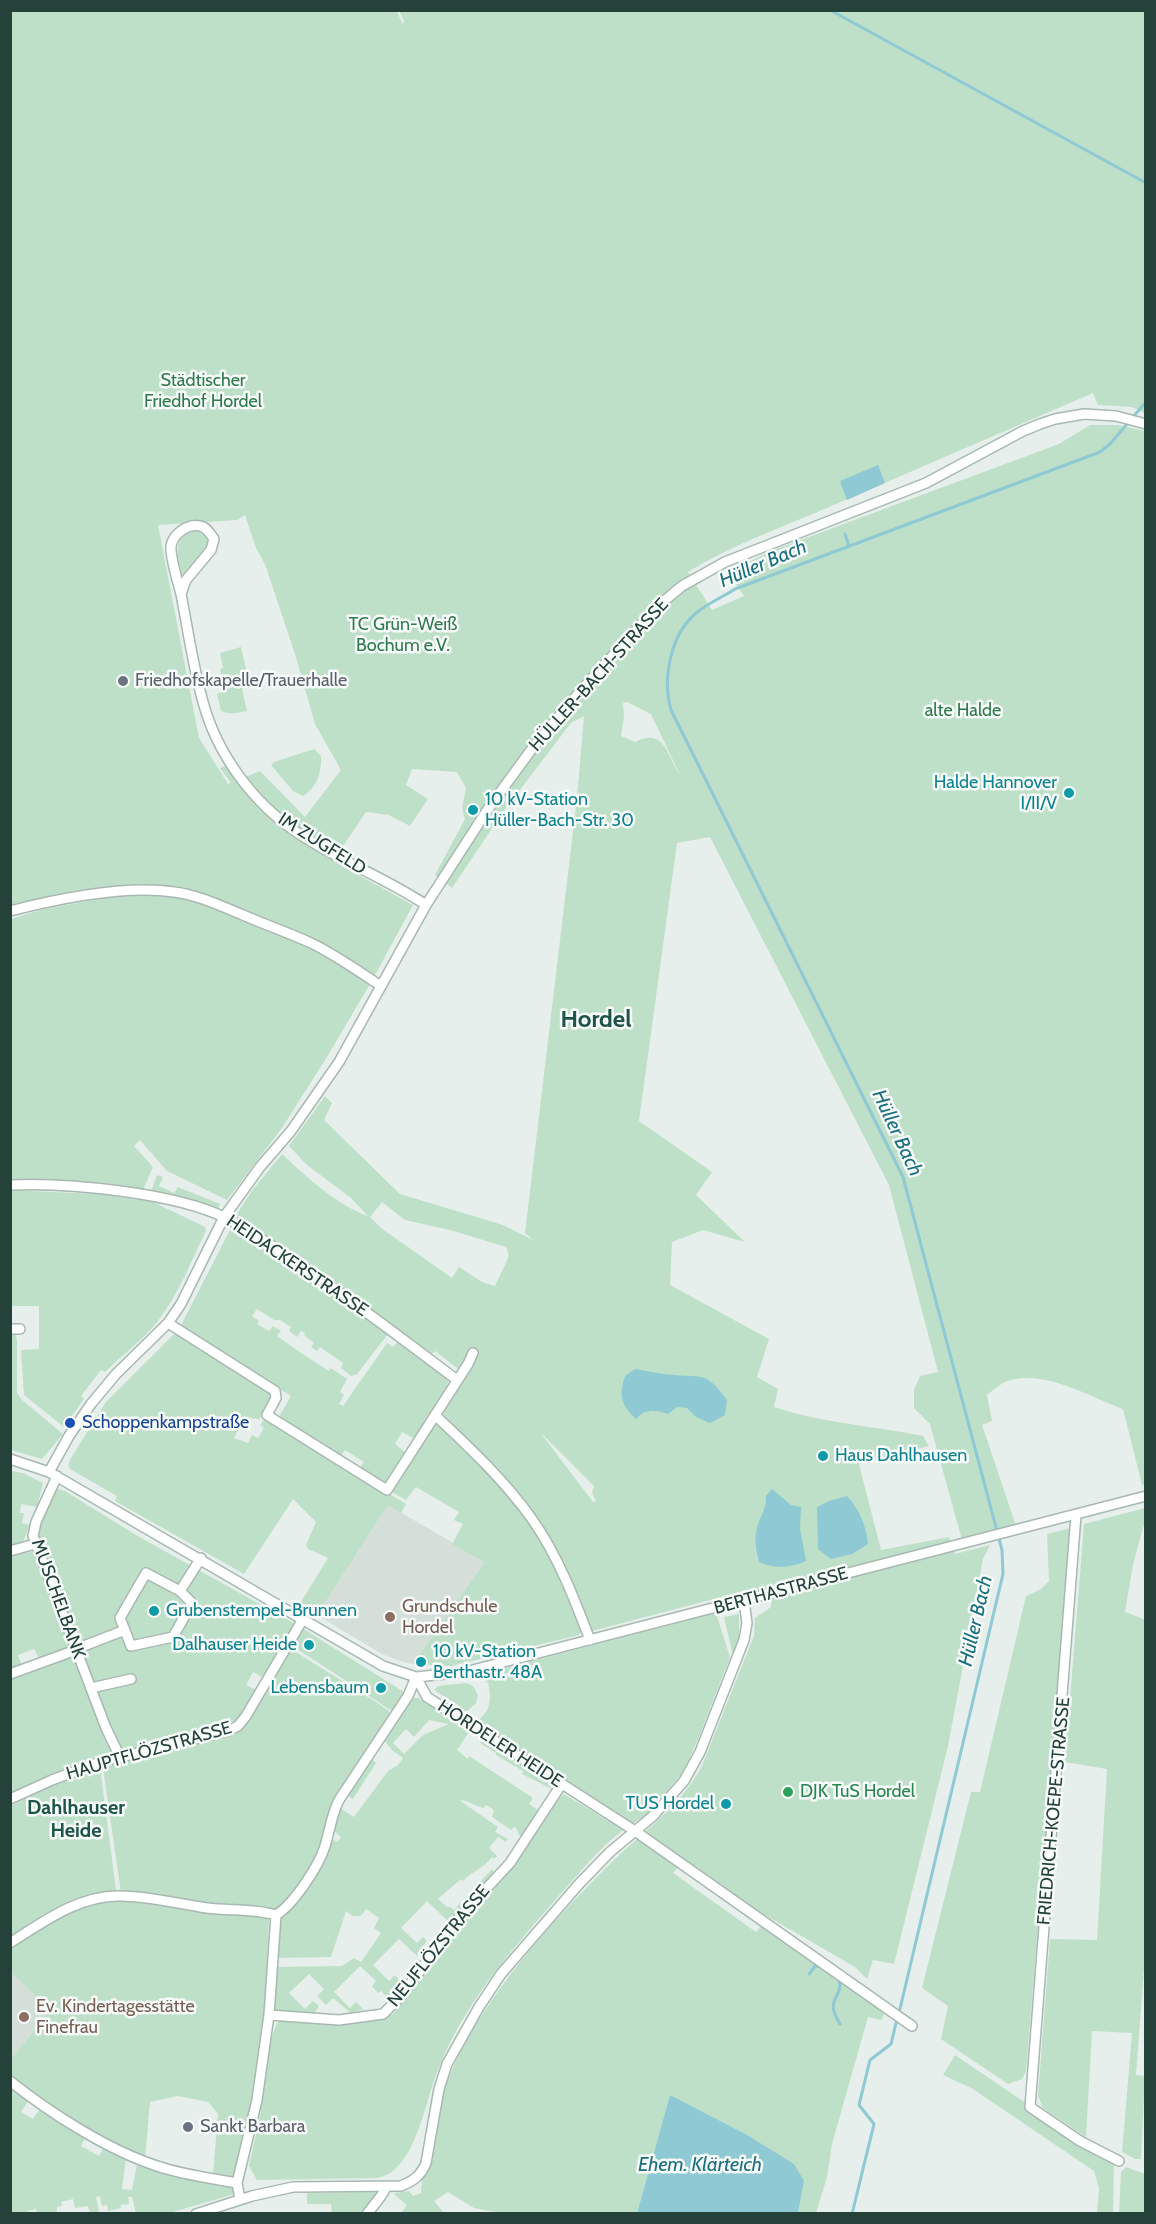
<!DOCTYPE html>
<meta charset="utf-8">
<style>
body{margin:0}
#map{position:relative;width:1156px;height:2224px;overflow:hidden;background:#e6efeb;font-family:Cabin,sans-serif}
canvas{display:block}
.frame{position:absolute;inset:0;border:12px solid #24423a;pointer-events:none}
</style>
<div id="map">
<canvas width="1156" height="2224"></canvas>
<div class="frame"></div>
</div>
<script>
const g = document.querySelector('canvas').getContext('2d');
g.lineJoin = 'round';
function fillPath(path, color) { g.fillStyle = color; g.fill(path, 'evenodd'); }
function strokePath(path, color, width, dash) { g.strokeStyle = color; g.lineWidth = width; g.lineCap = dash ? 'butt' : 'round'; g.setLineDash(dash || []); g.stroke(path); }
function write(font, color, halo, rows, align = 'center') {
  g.font = font + ' Cabin,sans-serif'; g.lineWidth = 5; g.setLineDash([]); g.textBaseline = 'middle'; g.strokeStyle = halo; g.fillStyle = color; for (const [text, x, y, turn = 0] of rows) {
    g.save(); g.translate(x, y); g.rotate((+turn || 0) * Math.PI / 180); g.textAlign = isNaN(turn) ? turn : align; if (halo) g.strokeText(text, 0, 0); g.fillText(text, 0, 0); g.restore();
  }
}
const built = new Path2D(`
 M388,1505l98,57 -73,102 -13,-3 -18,-7 -65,-39z
 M11,1971l39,39 -39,49z`);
const green = new Path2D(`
 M396,10l7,14 1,-3 -5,-10h746v402l-13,-6 -34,-2 -5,-12c-88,38 -176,76 -264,114 -48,21 -96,37 -141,65l24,38 32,-14 -16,-24 43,-21 288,-107 31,-19h28l27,6v1053l-3,1 -19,-76c-36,-13 -78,-40 -116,-28 -7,3 -14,9 -20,14l5,26 -10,4 34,101 -54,14 -32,-116 -16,-16v-18l6,-14 18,-4 -49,-187 -179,-348 -33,6 -38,278 73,51 -16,23 49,47 -42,-12 -31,12 -2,43 99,54 -12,38 21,12 -4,18c48,16 100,19 149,29l6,10 -70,18 22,86 68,-13 6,17 35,-9 -7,14 -35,187 -54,218 -21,-4 -6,19 -12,-12 -135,-78 -39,-26 -8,10 83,59 8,-9 122,84 -4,13 -14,-3 -36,127 -5,33 -11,36h-18l6,-32 -134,-86 -33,118h-136l-27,-5 -26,-16 -14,9 10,12h-43l6,-8 -12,-10v-2l14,-2 4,5 8,-3 2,-21 6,-3 2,-5c2,-21 5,-42 10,-63 24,-85 108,-177 170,-238 32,-31 68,-56 90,-95l53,-132 1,-18 16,-11 1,-11 115,-29 -136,31 -3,-8 -156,41 -26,-61 -82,-114 -41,-43 23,-38 -31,-24 -4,4 -132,-98 -65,-38 17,-27 31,-38c23,22 56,52 86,62l-17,-18 -44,-33 -18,-19 36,-50 7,7 -8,17 76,74 103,31 30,15 -8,-7 52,-435 7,-82 -13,7 -68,89 -51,76 -17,-13 30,-56 -3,-11 4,-20 -9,-16 -45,-3 -6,16 22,14 -18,27 -21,-11 -23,-3 -33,49 80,44 -38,70 -39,-22 -121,-53 -45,-13 -60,-1 -68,12 -31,9 -1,-896zM245,515l11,33 9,16 30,90 20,70 26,46 -36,47 -45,-46 -22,9 -11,-15 -7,3 11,15 -3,1 -29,-46 -41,-213 79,-5zM627,702l24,12 29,61c-13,-19 -15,-48 -45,-33l-14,-6 3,-20 -1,-13zM382,1202l23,18 45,10 56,17 3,9 -14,30 -13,-4 -23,-15 -7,11 -71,-50 -11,-11zM540,1432l54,54 -2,7 4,8 -3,1z
 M196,531c7,2 9,5 13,11l-1,6 -23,27h-3c-4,-19 -12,-38 14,-44z
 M241,647l9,40 -8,2 5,22c-9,2 -17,4 -26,0l-4,-17 8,-3 -5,-22 3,-1 -3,-15z
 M314,749l7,7c1,15 -4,32 -18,40l-10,-5 -22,-26 3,-3z
 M122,895c15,0 31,-1 46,1 68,11 144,52 202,88l-40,68 -48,76 -55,72 -60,-29 -27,-31 -6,6 19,21 -10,23 -56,-7 -76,-2v-262l33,-10z
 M157,1175l6,2 -4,9 15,7 4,-6 42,17 -2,5 -67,-18z
 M10,1190l88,4 55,8 52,25 1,4c-15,30 -27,63 -48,90 -15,19 -36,34 -53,51l-4,-2 -20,26 3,3 -20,28 -40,-32 -3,-45 18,-1v-43h-28z
 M234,1228l71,45 83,61 -31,40 -6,2 -10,-8 2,-5 -23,-16 -3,4 -6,-4 3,-4 -10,-8 1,-2 -4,-2 -4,6 -8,-6 2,-4 -11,-7h-6l-17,-11 -5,7 7,5 -2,3 12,7 4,-5 8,5 -4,5c17,12 34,24 52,35l2,-3 16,11 -7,13 4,3 -5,9 4,2 44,-63 6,4 5,-6 48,37 2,4 -2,8 -31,49 -13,-7 -7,12 11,9 -20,29 -4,1 -23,-14 5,-7 -19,-12 -4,6 -60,-37 -1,-4 11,-19 -111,-69 50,-97z
 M10,1333l6,2 1,5v53l4,6 42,35 -21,25 -31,-9z
 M174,1334l7,2 89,55 2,7 -11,19 -2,2 -10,-1 -6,3 -9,17 14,5 4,-8 6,3 6,-10 -4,-3 5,-6 141,85 -5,9 -13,-8 -71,110 -18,-10 29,-47 -20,-9 -2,-4 10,-23 -23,-23 -49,75 -129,-73 2,-5 -47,-27 -2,-4 3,-7 35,-56z
 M437,1421c20,21 42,41 61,62 38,42 68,93 83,148l-2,4 -128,31 -38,-2 72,-102 -33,-18 11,-20 -9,-4 5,-8 -43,-25 -10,13 -14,-8z
 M11,1471l12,2 20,10 -6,24 -16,-3 -1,9h4l-2,10 8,2 -8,19 -11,3z
 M55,1488l10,3 71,44 161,90 -33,53 -11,-6 -7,13 10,5c-6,11 -11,25 -20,33 -10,8 -92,23 -111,27l-5,-2 -24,-56 35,-7 -1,-10 -37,8 -48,-126 6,-2 -2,-9 -9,2 -4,-14z
 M1145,1508v19h-2l-10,38 -8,47 21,8v323l-10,132 9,1 -4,83h-6l-13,-7 10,-119 -40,-2 -6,106 -43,-29 -5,-12 12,-157 47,1 10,-171 -42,-7 19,-238z
 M1071,1528l-45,543 -4,8 -14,5 -67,-45 7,-33 -26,-18 49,-196h9l46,-196 15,-7 8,-8 -2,-47z
 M31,1552h3l37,94 -1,3 -31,9 -5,-9 -16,6 4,11 -12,4v-114z
 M716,1613l14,44 -31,80 -16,35 -37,43 -14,9 -159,-102c18,-7 19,-23 15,-39l-9,-8z
 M739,1614v28l-6,14 -9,-39z
 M302,1628l102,64 -12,19 -101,-66z
 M291,1649l88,55 10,7 1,4 -57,88 -15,53 -33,46 -5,5 -4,2 -58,-2 -97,-14 -18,-125 7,-5 128,-31 10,-10z
 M73,1655l38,93v4l-41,15 -59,28v-117z
 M466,1683l7,3 5,9 -2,8 -10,9 -10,-4 2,-3 -24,-15 4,-4z
 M413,1698h5l51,34 -12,18 11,9 1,-3 64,42 -4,6 9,6 3,-2 -20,29 -3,-4 -1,-4 -3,-2 -3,3 -19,-13 2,-7 -8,-5 -2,3c-9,-1 -15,-8 -25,-8l39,27 -3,5 13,7 -2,3 -8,-5 -9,11 8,8 -3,3 -2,-2c-8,11 -20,14 -29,24l-2,-2 -23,20 9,8h3l4,3 38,-41 3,4 -49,55 -3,-2 5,-5 -21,-20 -26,27 16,15 6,-6 4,4 -5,6 8,3 -6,7 -5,-4 -2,3 -18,-17 -26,26 16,16 6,-6 4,5 -5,6 7,2 -10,12 -10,-9 -3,2 -6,-7 4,-5 -16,-15 -26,26 16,16 6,-6 7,7 -12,4 -18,-15 -7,7 -9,-9 7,-7 -15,-15 -20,19 16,16 8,-8 6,5 -5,8 -36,-2 -3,-3v-3l1,-39 66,-1 12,-8 7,4 20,-29 -7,-5 5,-10 -13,-9 -5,7h-8l-7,-5 -15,46 -54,1 3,-40c23,-15 42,-53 52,-79l5,3 4,-5 -7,-6 1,-9 5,-14 14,9 34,-46 10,-6 5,-7 -11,-8 -7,-9zM429,1720l20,4 -26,11 -19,19 -11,-11 13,-14 8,8z
 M483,1739l67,44 2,8 -8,13 8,-15 -30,-15 1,-3 -27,-16v-2l-16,-10z
 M372,1759l4,4 -23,36 -5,-3z
 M100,1767l16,123 -27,5 -26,12 -52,32v-133l41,-21z
 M564,1794l59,36c-26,20 -45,45 -67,69 -47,54 -95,108 -120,176 -10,27 -19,76 -42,95 -4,4 -10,6 -16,8l-121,2 -8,-14 11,-50 11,-77 6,-16 5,-2 43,2 57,-4 11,-5 65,-88 57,-64 42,-62z
 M118,1900l97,13 48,2 6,5 -5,97 -14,103 -15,54 -4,3 -18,-2 5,-61 -10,-12 -30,-6 -28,6 -5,56 -44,-20 -90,-56v-23l39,-49 -39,-38v-23l30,-21 40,-21z
 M955,2055l159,108 -1,50h-16l2,-25 -5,-17 -121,-82 -30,-14z
 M10,2086l18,15 -7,11 12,7 8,-11 44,30 -4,8 18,10 5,-9 22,12 -4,30 10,1 5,-26 39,12 56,9 3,9 -66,19h-33l-4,-16h-4l1,7 -9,1 1,3 -13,3 -1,-6 -5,1 -2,-10 -4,1 3,15 -9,1 -2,-7 -13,2 -2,-9 -12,3 1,4 -5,1v5l-20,1 -1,-4 -8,2v2h-17z
 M1126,2167l19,7v39h-26l2,-41z
 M376,2192l-2,6 -14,15h-28l-1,-9h-24v-11z`);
const water = new Path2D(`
 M878,465l7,18 -38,17 -7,-19z
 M635,1369c13,2 26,5 39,6 31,3 31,-4 53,25l-2,15 -15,8 -14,-6 -9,-9 -10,-1 -9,7c-12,-4 -22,-6 -32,5 -16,-15 -17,-23 -11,-43z
 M772,1489l19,16 10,2 -1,21 6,33c-15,7 -33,8 -47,1 -3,-12 -5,-22 -2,-34 3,-13 10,-18 9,-32z
 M847,1496c13,14 19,30 21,48l-16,10 -21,5 -13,-10 -1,-42 12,-6z
 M670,2095l77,40 47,29 10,17 -6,32h-161z`);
const stream = new Path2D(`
 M830,10l316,173
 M1132,418l14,-16
 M845,534l4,12
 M809,1974l6,-8 6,1
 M839,1980c5,18 -16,18 1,44
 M899,2013l104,-439 -1,-24 -99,-373 -232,-467c-9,-30 -1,-74 24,-96 11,-10 28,-17 40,-25l365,-137 10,-8 18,-21
 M852,2214l22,-90 -15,-19 11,-45 21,-16 6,-25`);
const street = new Path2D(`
 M181,594c-3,-12 -11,-36 -10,-48 2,-12 17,-23 29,-20 7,1 10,8 14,13l-3,11 -25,30 -5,14c7,36 12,73 22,108 14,52 50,101 95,131 41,28 88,45 128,72
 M10,911c47,-12 116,-26 164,-19 24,3 47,14 69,23 23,10 46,18 68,28 25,12 47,28 70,43
 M10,1185c56,-3 166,8 216,33 25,13 50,30 73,46 54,37 106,77 158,116
 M168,1323l107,68 1,7 -9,17 120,75 81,-126 5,-11
 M10,1329h10
 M435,1415c35,33 69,65 97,104 26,37 42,79 58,121
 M10,1459l39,13 334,194 33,11 49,-5 681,-176
 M49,1472l20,-36 22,-32 25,-30 52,-51 13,-19 43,-87 36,-50 31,-36 48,-69 87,-157 62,-96 46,-63 50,-59 73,-80 25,-21 43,-24 201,-79 97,-52 17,-7 15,-5 29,-5 32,2 30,8
 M57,1476l-21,46 -3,14 73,192 14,29
 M1076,1515l-46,592 50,34 39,20
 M10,1551l25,-7
 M146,1573l34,18 12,12 -19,34 -42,9 -11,-28z
 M180,1591l21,-33
 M76,1649l49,-19
 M10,1674l66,-24
 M416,1677l11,20 208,134 277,195
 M91,1688l40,-9
 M10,1799l42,-19 48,-18 128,-31 10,-5 8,-10 57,-97
 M10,1943c33,-21 69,-48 110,-47 28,0 59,8 87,12 23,3 46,0 69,7
 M269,2015l70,5 44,-6 19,-19 56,-76 52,-56 51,-78
 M10,2081c40,32 98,69 147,85 26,9 54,12 80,17l3,16
 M237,2183l20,-83 12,-85 7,-100c17,-10 43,-49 49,-69 5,-16 6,-30 14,-46l69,-104 8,-19
 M196,2214l56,-18 41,-9 108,-1c12,-5 20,-10 25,-23l13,-74 8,-25 32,-57 22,-33 78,-90 31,-32 43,-36 31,-35 16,-29 44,-112 3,-17 -3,-22
 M367,2214l14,-18 6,-10`);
const markers = [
 [123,681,6,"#6b7280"],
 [1069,793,6,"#0f9aa8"],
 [473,810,6,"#0f9aa8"],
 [70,1423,6,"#1a4fb4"],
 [823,1456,6,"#0f9aa8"],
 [154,1611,6,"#0f9aa8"],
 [390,1617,6,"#8d6e63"],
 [309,1645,6,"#0f9aa8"],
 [421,1662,6,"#0f9aa8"],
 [381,1688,6,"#0f9aa8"],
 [788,1792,6,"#2e9e5b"],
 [726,1804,6,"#0f9aa8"],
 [24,2017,6,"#8d6e63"],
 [188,2127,6,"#6b7280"]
];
const parkNames = [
 ["Städtischer",203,381],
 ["Friedhof Hordel",203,402],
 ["TC Grün-Weiß",403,625],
 ["Bochum e.V.",403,646],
 ["alte Halde",963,711]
];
const streetNames = [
 ["HÜLLER-BACH-STRASSE",599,675,-48],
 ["IM ZUGFELD",322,844,32],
 ["HEIDACKERSTRASSE",297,1266,34],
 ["BERTHASTRASSE",781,1591,-15],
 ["MUSCHELBANK",58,1599,70],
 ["HORDELER HEIDE",500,1744,33],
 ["HAUPTFLÖZSTRASSE",149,1751,-16],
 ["FRIEDRICH-KOEPE-STRASSE",1054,1811,-85],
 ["NEUFLÖZSTRASSE",439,1946,-51]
];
const worshipNames = [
 ["Friedhofskapelle/Trauerhalle",135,681],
 ["Sankt Barbara",200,2127]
];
const cultureNames = [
 ["Halde Hannover",1057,783],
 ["I/II/V",1057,804],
 ["10 kV-Station",485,800,"left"],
 ["Hüller-Bach-Str. 30",485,821,"left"],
 ["Haus Dahlhausen",835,1456,"left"],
 ["Grubenstempel-Brunnen",166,1611,"left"],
 ["Dalhauser Heide",297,1645],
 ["10 kV-Station",433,1652,"left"],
 ["Berthastr. 48A",433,1673,"left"],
 ["Lebensbaum",369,1688],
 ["TUS Hordel",714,1804]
];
const transitNames = [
 ["Schoppenkampstraße",82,1423]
];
const educationNames = [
 ["Grundschule",402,1607],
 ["Hordel",402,1628],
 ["Ev. Kindertagesstätte",36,2007],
 ["Finefrau",36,2028]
];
const leisureNames = [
 ["DJK TuS Hordel",800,1792]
];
const waterNames = [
 ["Hüller Bach",763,564,-23],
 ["Hüller Bach",897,1133,65],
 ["Hüller Bach",976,1621,-77],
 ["Ehem. Klärteich",700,2165]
];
const neighbourhoodNames = [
 ["Dahlhauser",76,1808],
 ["Heide",76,1831]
];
const districtNames = [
 ["Hordel",596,1020]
];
fillPath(built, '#d4dfda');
fillPath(green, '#bfe0c8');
fillPath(water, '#8ec9d4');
strokePath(stream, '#8ec9d4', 3);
strokePath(street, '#a8b8b2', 12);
strokePath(street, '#fff', 9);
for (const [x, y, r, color] of markers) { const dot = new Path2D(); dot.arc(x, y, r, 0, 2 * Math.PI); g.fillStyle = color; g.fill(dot); strokePath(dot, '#f7fbf9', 2); }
write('18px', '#2d7a4b', '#f7fbf9', parkNames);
write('18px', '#24423a', '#f7fbf9', streetNames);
write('18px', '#5b616d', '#f7fbf9', worshipNames, 'left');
write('18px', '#0d838f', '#f7fbf9', cultureNames, 'right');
write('18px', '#164399', '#f7fbf9', transitNames, 'left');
write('18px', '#785e54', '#f7fbf9', educationNames, 'left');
write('18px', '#27864d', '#f7fbf9', leisureNames, 'left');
write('italic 20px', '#1c6f80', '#f7fbf9', waterNames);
write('bold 20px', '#1f5548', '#f7fbf9', neighbourhoodNames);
write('bold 24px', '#1f5548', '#f7fbf9', districtNames);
</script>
